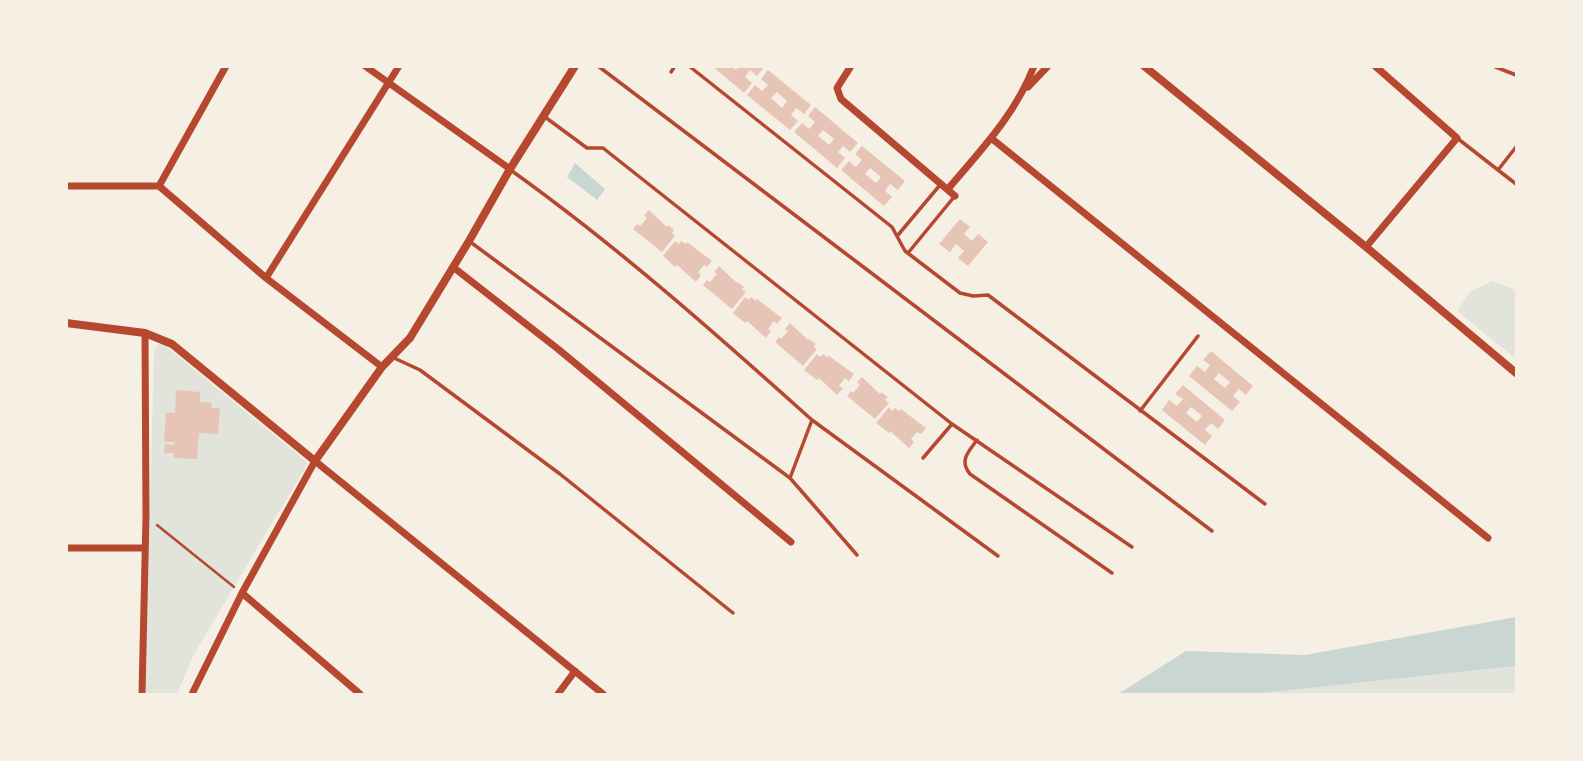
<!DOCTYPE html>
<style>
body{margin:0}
#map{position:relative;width:1583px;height:761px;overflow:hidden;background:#f6efe4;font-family:"Source Serif 4",serif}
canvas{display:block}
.frame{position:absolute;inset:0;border:68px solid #f6efe4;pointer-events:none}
</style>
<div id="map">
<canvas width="1583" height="761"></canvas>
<div class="frame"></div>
</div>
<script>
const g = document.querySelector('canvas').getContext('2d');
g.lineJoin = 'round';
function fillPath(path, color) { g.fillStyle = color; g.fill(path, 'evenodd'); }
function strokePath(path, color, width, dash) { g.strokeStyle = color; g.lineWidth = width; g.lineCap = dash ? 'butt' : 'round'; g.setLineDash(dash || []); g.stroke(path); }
const green = new Path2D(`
 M1492,281l24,9v69l-59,-48 13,-19z
 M162,343l146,120 -115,193 -16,38h-32l9,-343 5,-7z
 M1516,666v28h-263z`);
const water = new Path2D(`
 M575,163l30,26 -8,11 -30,-23z
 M1516,617v49l-263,28h-135l68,-43 119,4z`);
const building = new Path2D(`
 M712,66h20l4,4 3,-4h26l-8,10 -7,-6 -5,7 7,6 -8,10z
 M768,70l43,35 -7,9 -8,-6 -5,7 7,6 -8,9 -43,-35 8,-10 7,6 6,-6 -7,-6zM777,92l10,9 -5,7 -11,-10z
 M815,107l43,36 -8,9 -7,-6 -5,6 7,6 -8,10 -43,-36 8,-9 7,6 6,-7 -7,-6zM823,130l11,9 -5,6 -11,-9z
 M862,146l43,35 -7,9 -8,-6 -5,7 7,6 -8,9 -43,-36 8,-9 7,6 6,-7 -7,-6zM870,168l11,9 -5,6 -11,-9z
 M649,210l18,17 1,-2 6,5 -2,3 3,3 -13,16 -29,-23 4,-5 3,2 7,-8 -3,-3z
 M960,219l10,8 -6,7 8,7 6,-7 10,8 -20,24 -10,-8 6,-7 -8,-7 -6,8 -11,-8z
 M675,241l4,3 2,-3 5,3 1,-2 25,19 -5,6 -3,-2 -6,7 3,3 -5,7 -19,-17 -2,2 -12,-11z
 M719,266l18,17 1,-1 6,5 -2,3 4,2 -14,17 -29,-24 4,-5 3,2 7,-8 -3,-2z
 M745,297l4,3 2,-3 5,4 1,-2 25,19 -5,6 -3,-3 -6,8 3,2 -5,7 -19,-17 -2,2 -12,-10z
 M790,323l18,17 1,-1 7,5 -3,2 4,3 -14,17 -28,-24 4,-5 2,2 7,-8 -3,-2z
 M1211,351l42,35 -7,9 -7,-6 -6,7 7,6 -8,9 -43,-35 8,-10 8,6 5,-7 -7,-5zM1219,373l11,9 -5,6 -11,-9z
 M817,354l3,3 3,-3 4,3 2,-1 25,18 -5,7 -4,-3 -6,8 4,2 -6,7 -18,-17 -2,2 -13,-10z
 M862,377l18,17 1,-2 7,5 -3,3 4,3 -14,16 -28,-23 4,-5 2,2 7,-8 -3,-3z
 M1183,385l42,35 -7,9 -7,-6 -6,7 7,6 -7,9 -43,-35 7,-10 8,6 6,-7 -8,-5zM1191,407l11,9 -5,6 -11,-9z
 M176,390l24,2v10l12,1 -1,5h9l-2,26 -19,-1 -2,26 -23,-1v-5h-10l1,-9 9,1v-3h-10l2,-29h9z
 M889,407l3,4 3,-3 4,3 2,-2 25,19 -5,6 -4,-2 -6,7 3,3 -5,6 -19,-17 -1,2 -13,-10z`);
const path = new Path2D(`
 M157,525l77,62`);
const service = new Path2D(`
 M598,66l614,465
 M689,66l203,161 13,24 55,42 13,3 15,-1 277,209
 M1493,66l23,9
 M671,72l4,-6
 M545,117l42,31h16l349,276 180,123
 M1457,138l41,32 18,-23
 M1498,170l18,14
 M512,171c106,76 203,162 300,249l-22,58
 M898,235l42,-50
 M469,241l321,237 67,77
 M908,253l46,-56
 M392,357l28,13 140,104 173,139
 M1140,411l58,-75
 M812,420l186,136
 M977,440c-9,12 -18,21 -7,34l142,99
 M923,458l29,-34`);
const minor = new Path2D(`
 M365,66l145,103
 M851,66l-14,22 4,11 114,97
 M1028,87l20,-21
 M991,138l497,400
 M66,186h93l107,92 116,89
 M159,186l67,-120
 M948,189c32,-38 68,-75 86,-123
 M1366,247l91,-109 -82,-72
 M453,267l105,82 233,193
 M266,278l133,-212
 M66,548h78
 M242,593l118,101
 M142,694l4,-178 -1,-183
 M192,694l50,-101 73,-132 288,233
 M558,694l17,-23`);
const tertiary = new Path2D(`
 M1144,66l222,181 150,126
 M66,323l79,10 27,11 143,117 67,-94 28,-29 59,-97 41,-72 65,-103`);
fillPath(green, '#e2e4dc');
fillPath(water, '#c9d6d2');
fillPath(building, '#e6c5b7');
strokePath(path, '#b5482f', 2.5);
strokePath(service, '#b5482f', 3.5);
strokePath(minor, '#b5482f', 7);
strokePath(tertiary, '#b5482f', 8);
</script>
